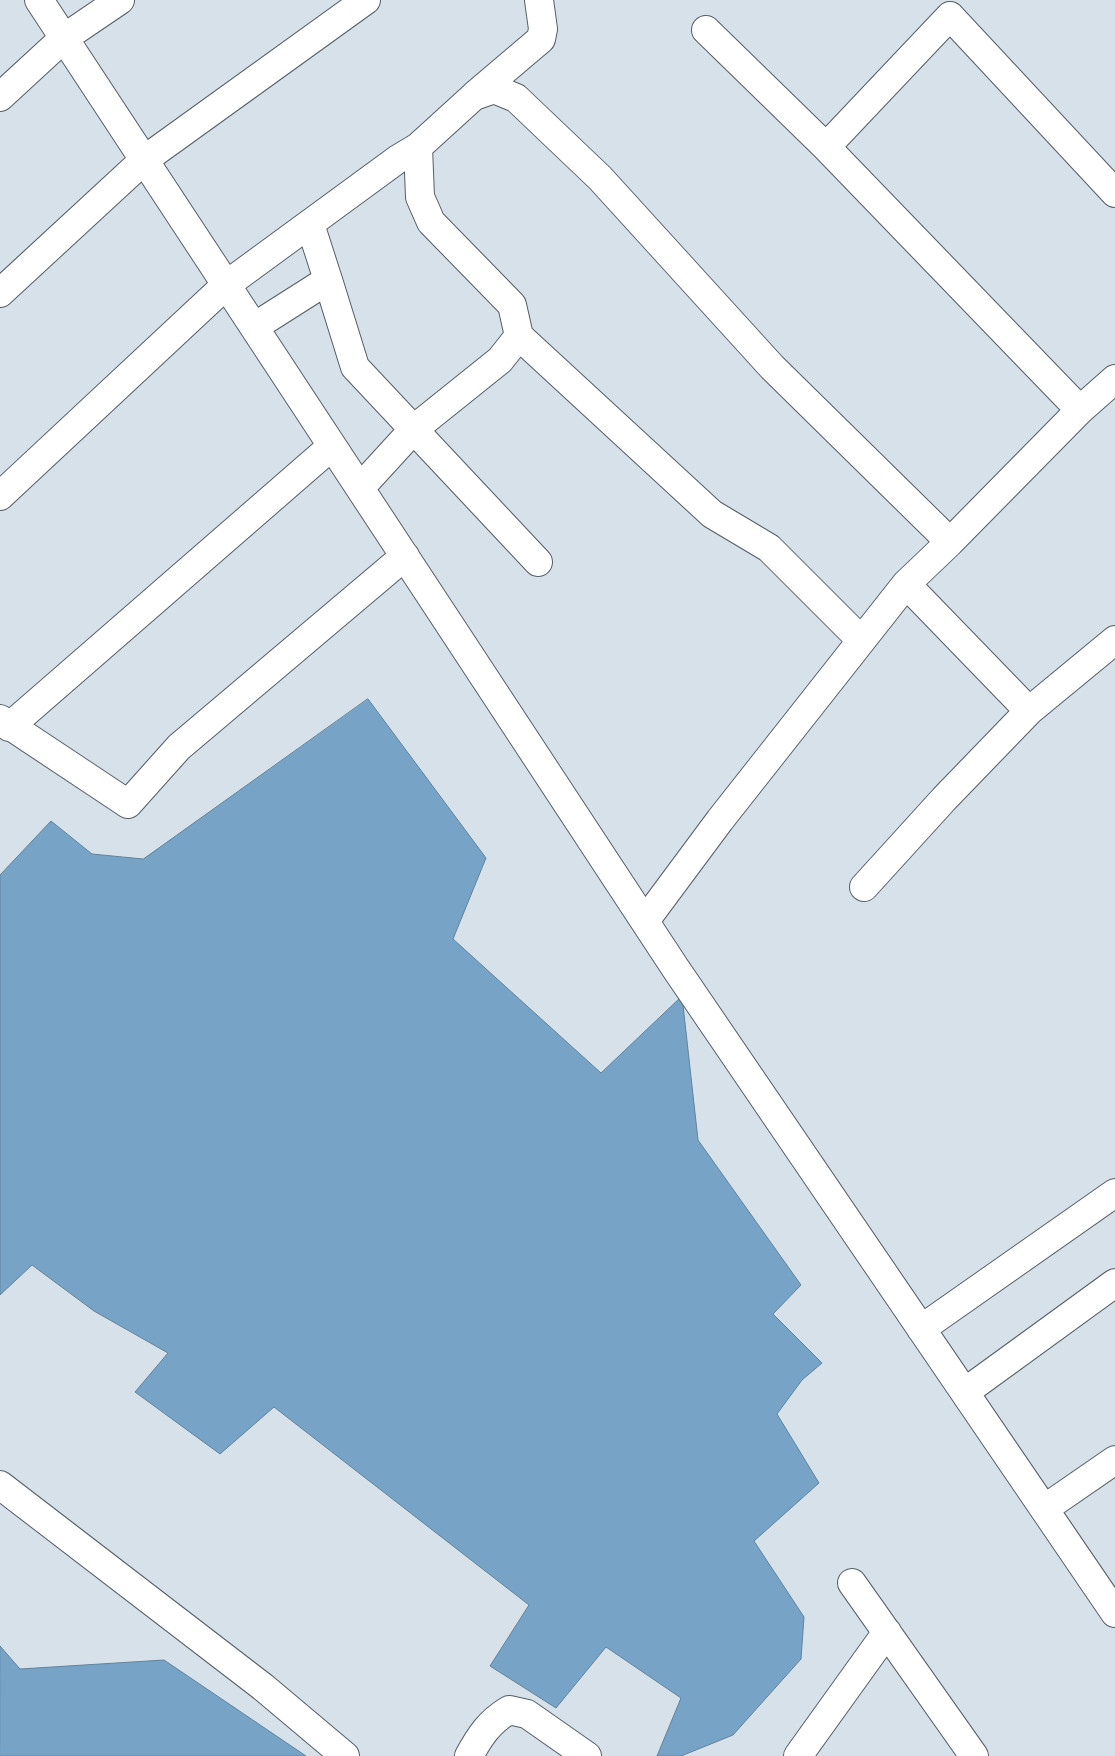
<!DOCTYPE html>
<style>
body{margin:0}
canvas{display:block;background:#d6e1ea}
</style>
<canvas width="1115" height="1756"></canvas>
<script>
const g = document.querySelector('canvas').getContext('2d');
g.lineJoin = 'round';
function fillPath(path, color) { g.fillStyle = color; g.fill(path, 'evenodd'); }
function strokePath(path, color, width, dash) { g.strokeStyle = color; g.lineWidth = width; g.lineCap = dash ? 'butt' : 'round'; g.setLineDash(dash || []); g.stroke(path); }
const water = new Path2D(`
 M368,699l118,159 -33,81 148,134 81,-77 16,144 103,145 -28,29 49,49 -20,17 -25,34 42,69 -65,58 50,76 -3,42 -68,76 -52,21h-24l24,-58 -75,-51 -50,61 -66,-42 39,-61 -255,-198 -54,47 -85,-62 33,-39 -74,-42 -62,-46 -32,30v-420l51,-54 41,33 51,5z
 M0,1646l20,23 144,-9 142,96h-306z`);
const minor = new Path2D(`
 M39,0l637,969 439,644
 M706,30l120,117 254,263
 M475,95l66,-56 2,-10 -4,-29
 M0,97l64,-59 56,-38
 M826,147l124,-131 165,177
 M310,224l18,56
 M0,293l144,-133 222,-160
 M254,327l74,-47 27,87 183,195
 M519,336l193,178 57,34 92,92
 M360,488l54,-59 86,-69 19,-24 -7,-31 -81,-83 -11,-25 -2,-50
 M0,496l226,-211 172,-126 20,-12 56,-51 20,-7 22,9 84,80 172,189 178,175
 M906,584l123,127
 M0,719l128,85 51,-57 226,-191
 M9,727l323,-281
 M864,887l80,-88 85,-88 86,-71
 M645,921l75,-101 186,-236 44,-42 130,-132 35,-31
 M921,1329l194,-136
 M965,1392l150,-109
 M0,1485l263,202 82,69
 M1044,1509l71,-49
 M852,1583l122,173
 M469,1756c11,-20 20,-34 40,-46l18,4 60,42
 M798,1756l89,-124`);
fillPath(water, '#76a3c6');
strokePath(water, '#62839c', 1);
strokePath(minor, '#555e66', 30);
strokePath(minor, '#fff', 28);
</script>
